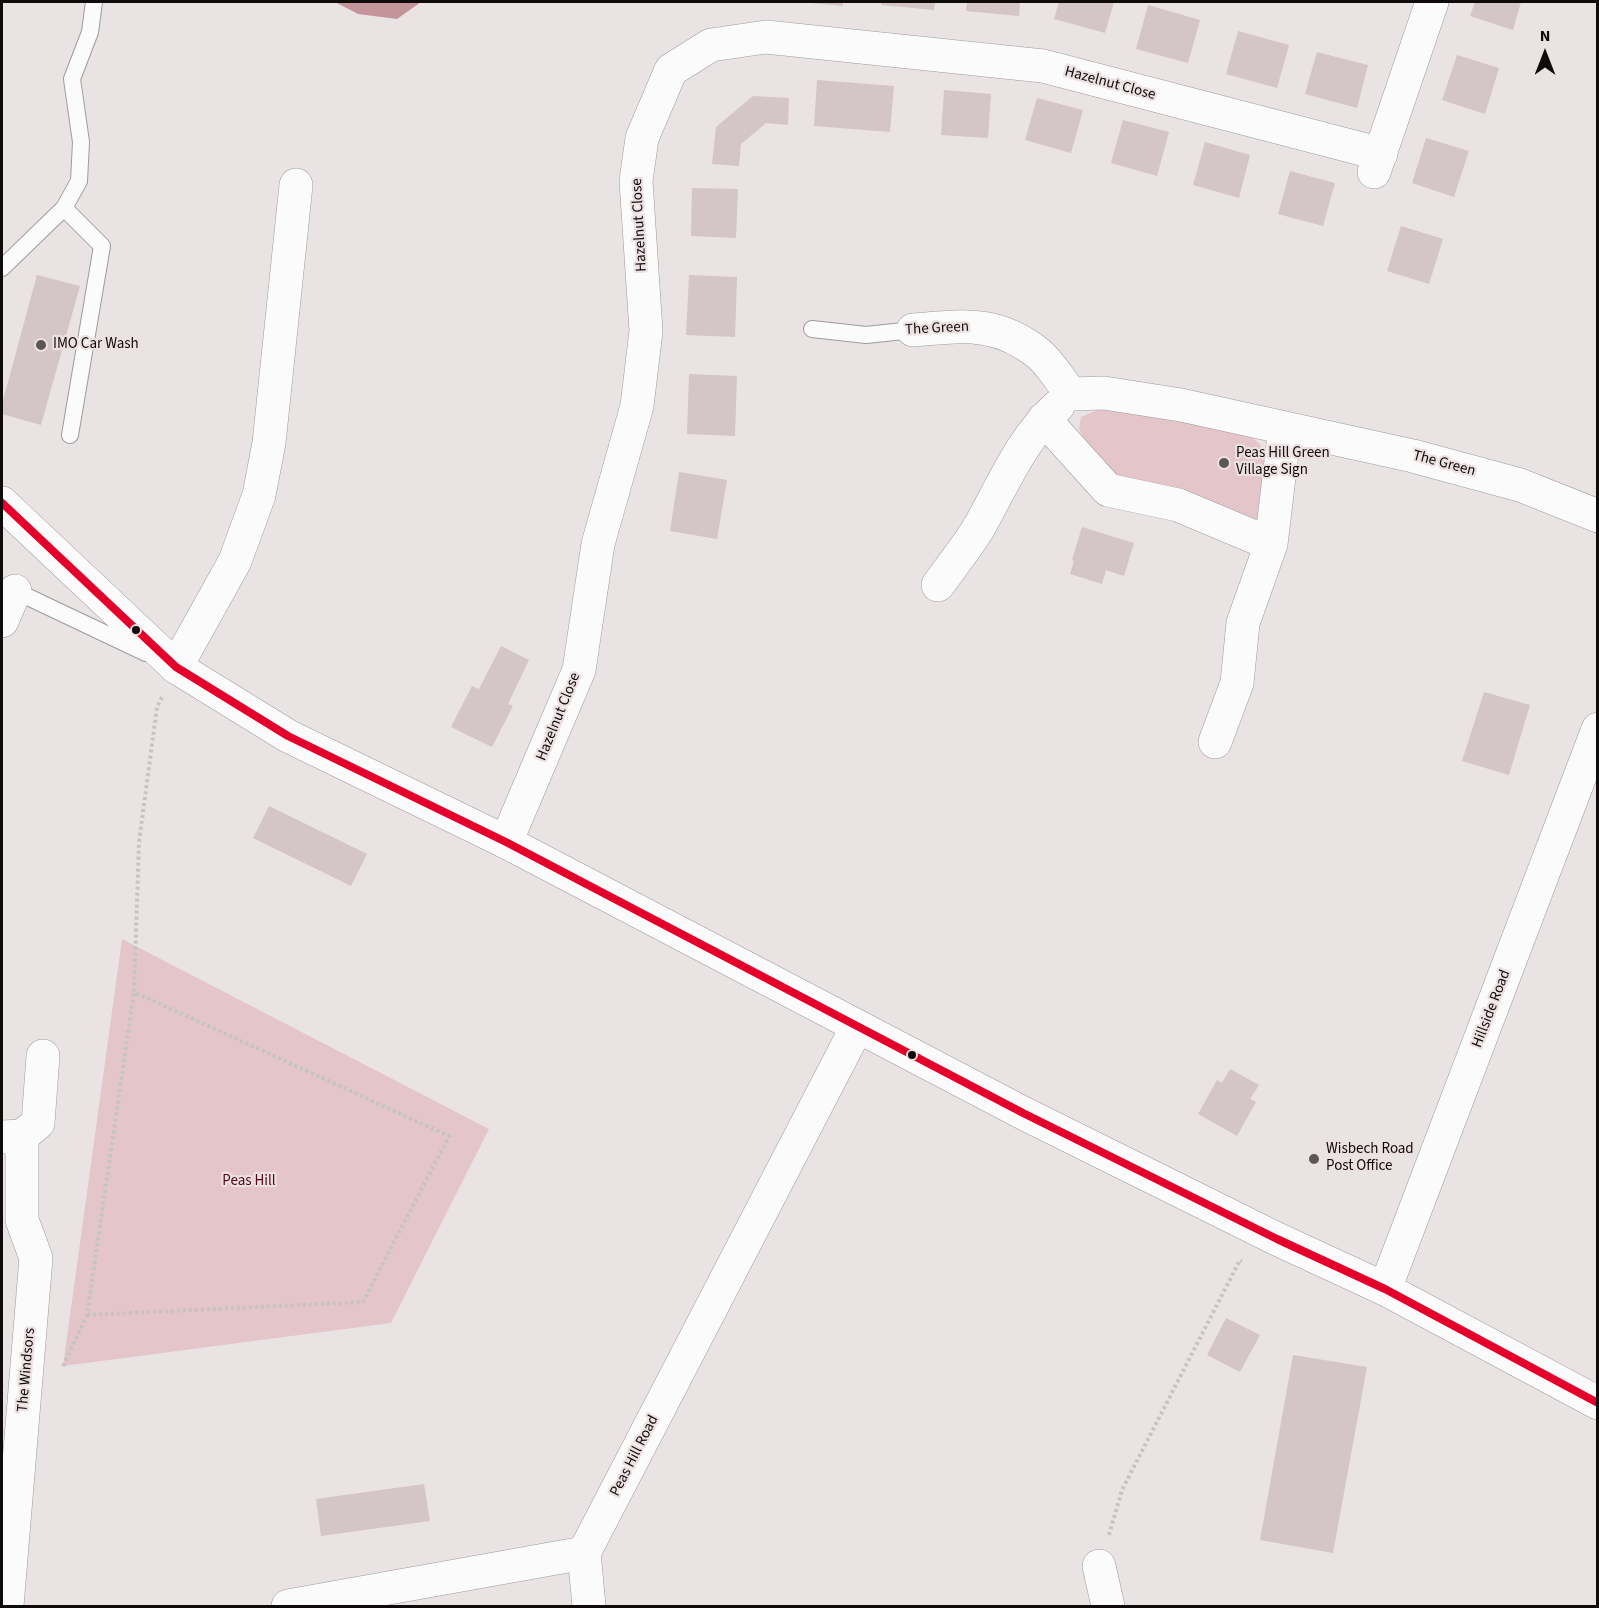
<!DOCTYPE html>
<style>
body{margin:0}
#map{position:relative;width:1599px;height:1608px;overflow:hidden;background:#eae3e4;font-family:"Source Sans 3",sans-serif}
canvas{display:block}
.frame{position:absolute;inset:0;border:3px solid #0f0b0b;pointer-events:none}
.north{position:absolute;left:1515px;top:24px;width:60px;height:60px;-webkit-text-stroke:4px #ede0e1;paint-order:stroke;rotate:0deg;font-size:16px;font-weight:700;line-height:24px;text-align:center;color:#0f0b0b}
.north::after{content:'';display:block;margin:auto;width:21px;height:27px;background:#0f0b0b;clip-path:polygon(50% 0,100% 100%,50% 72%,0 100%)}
</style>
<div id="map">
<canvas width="1599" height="1608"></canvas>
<div class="frame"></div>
<div class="north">N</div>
</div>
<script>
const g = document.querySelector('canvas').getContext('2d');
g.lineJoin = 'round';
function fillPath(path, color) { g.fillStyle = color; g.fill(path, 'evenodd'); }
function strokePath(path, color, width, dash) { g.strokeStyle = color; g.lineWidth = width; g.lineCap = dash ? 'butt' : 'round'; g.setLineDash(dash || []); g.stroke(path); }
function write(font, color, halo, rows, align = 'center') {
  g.font = font + ' "Source Sans 3",sans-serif'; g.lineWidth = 4.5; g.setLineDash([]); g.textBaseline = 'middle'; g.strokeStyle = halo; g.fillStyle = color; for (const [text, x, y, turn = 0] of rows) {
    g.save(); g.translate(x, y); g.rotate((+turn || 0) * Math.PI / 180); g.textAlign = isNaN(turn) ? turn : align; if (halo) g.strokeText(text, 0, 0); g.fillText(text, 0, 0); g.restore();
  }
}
const green = new Path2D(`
 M1136,407l112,27 12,10 5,12 -8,65 -143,-47 -25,-25 -10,-20 2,-12 19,-8z
 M122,939l367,190 -98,194 -328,43z`);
const water = new Path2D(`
 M335,2h86l-24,17 -39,-5z`);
const building = new Path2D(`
 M811,2h32v4l-33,-3z
 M882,2h53l-1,8 -53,-5z
 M967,2h53l-1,14 -53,-5z
 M1059,2h55l-9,31 -51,-14z
 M1475,2h46l-8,28 -43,-14z
 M1148,5l52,15 -12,43 -52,-14z
 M1238,31l51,14 -12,43 -51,-14z
 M1317,52l51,13 -11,43 -52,-14z
 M1457,55l42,13 -14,46 -43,-14z
 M817,80l77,6 -4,46 -76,-6z
 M944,90l47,4 -3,44 -47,-3z
 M753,96l36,2 -1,27 -22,-2 -13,11 -12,10 -2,22 -27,-2 4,-37z
 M1037,98l46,12 -12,43 -46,-13z
 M1123,120l46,12 -12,44 -46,-13z
 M1426,138l43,13 -15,46 -42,-14z
 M1205,142l45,13 -11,43 -46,-13z
 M1290,171l45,12 -12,43 -45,-12z
 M692,188l46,1 -2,49 -45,-2z
 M1401,226l42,13 -14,45 -42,-13z
 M37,275l43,11 -39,139 -39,-11v-10z
 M689,275l48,2 -2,60 -49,-2z
 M689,374l48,2 -2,60 -48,-2z
 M679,472l48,8 -10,59 -47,-8z
 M1082,527l52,16 -10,33 -18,-6 -4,14 -32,-10 4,-13 -2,-1z
 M501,646l28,14 -21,44 5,2 -21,41 -41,-20 21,-41 7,3z
 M1484,692l46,13 -21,70 -47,-14z
 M269,806l98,48 -16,32 -98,-48z
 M1230,1069l29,16 -9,14 6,3 -19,34 -39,-22 19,-34 5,3z
 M1226,1318l34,17 -20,37 -33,-17z
 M1293,1355l74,12 -34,186 -73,-13z
 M424,1484l6,37 -109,15 -5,-37z`);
const path = new Path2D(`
 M87,1315l276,-13 86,-166 -315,-144 5,-150 18,-135 5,-10
 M63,1366l24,-51 47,-323
 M1109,1535l13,-45 118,-230 2,1`);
const service = new Path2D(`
 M64,208l38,38 -32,189
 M2,268l62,-60 15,-27 2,-39 -9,-63 18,-47 4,-30
 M812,329l54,6 47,-5
 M9,588l137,65`);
const minor = new Path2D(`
 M1374,172l58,-170
 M913,330c50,-4 84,-10 126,24 12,10 22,28 32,40l33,-1 77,12 232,51 107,29 78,31
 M1044,419l64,71 70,15 93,39
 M938,585c13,-18 28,-37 40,-56 24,-42 43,-90 80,-123
 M2,621l13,-30
 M176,667l59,-106 24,-66 10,-52 27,-258
 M1215,742l22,-59 6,-60 28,-79 14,-116
 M506,842l73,-172 19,-126 39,-138 9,-75 -10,-150 6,-43 29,-68 40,-25 55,-8 277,29 338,88
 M3,1137l19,-1 16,-13 5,-67
 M1385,1289l213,-560
 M584,1553l5,53
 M1099,1566l9,40
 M7,1606l29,-348 -14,-38v-84
 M288,1606l296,-53 273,-526`);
const secondary = new Path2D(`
 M2,503l174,164 112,69 218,106 517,271 254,126 108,50 213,114`);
const bus1 = new Path2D(`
 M2,503l174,164 112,69 218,106 517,271 254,126 108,50 213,114`);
const markers = [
 [41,345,6,"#5c5757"],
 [1224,463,6,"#5c5757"],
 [136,630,5,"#0f0b0b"],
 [912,1055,5,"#0f0b0b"],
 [1314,1159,6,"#5c5757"]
];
const streetNames = [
 ["Hazelnut Close",1110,84,15],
 ["Hazelnut Close",640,225,-93],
 ["The Green",937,329,-3],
 ["The Green",1444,464,15],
 ["Hazelnut Close",559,717,-68],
 ["Hillside Road",1492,1009,-69],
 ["The Windsors",27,1370,-85],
 ["Peas Hill Road",635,1456,-63]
];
const poiNames = [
 ["IMO Car Wash",53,345],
 ["Peas Hill Green",1236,454],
 ["Village Sign",1236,471],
 ["Wisbech Road",1326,1150],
 ["Post Office",1326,1167]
];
const parkNames = [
 ["Peas Hill",249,1182]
];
fillPath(green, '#e4c6ca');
fillPath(water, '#c3959b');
fillPath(building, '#d4c5c6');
strokePath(service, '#9f9a9b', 18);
strokePath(minor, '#9f9a9b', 34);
strokePath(secondary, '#9f9a9b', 34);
strokePath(path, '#c6c3c3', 4, [3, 3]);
strokePath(service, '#fcfbfb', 16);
strokePath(minor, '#fcfbfb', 33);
strokePath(secondary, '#fcfbfb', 33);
strokePath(bus1, '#e4002b', 8);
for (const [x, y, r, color] of markers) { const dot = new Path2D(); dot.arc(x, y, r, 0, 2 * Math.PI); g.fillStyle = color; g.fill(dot); strokePath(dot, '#ede0e1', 2); }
write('15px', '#0f0b0b', '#ede0e1', streetNames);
write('15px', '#0f0b0b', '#ede0e1', poiNames, 'left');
write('15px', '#52041c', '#ede0e1', parkNames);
</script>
